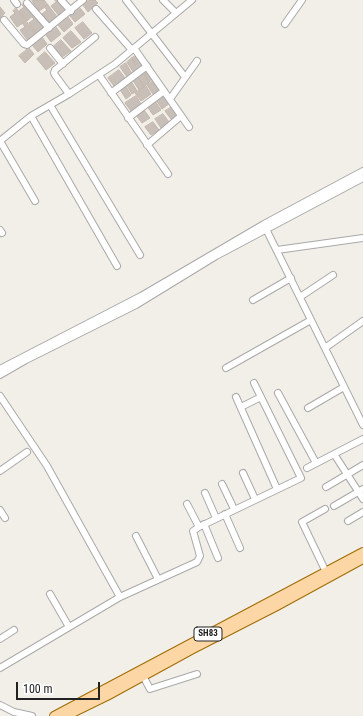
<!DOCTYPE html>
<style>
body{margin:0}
#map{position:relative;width:363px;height:716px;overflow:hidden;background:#f2efe9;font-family:"Roboto Condensed",sans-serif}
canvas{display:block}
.scale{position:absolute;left:16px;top:682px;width:84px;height:18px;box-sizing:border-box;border:2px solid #222;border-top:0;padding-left:5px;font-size:12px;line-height:14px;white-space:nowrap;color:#222;-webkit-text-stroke:3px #fff;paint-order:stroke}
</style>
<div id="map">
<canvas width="363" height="716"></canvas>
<div class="scale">100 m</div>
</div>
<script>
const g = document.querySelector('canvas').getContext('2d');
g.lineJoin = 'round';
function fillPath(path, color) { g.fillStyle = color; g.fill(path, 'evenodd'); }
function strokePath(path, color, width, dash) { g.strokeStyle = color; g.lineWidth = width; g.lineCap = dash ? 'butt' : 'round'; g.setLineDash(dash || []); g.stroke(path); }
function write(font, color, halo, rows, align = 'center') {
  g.font = font + ' "Roboto Condensed",sans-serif'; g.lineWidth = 3.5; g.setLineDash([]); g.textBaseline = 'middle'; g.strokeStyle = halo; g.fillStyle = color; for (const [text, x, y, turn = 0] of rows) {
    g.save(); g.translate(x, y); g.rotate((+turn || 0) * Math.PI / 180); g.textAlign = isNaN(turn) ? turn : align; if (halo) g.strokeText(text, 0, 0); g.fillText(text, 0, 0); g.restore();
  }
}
const building = new Path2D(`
 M33,0h11l4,5 -9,6 -7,-10z
 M55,0h5l7,9 -8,7 -8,-10 5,-4z
 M89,0h6l3,3 -10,9 -5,-7z
 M26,2l9,12 -8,7 -8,-10 5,-4 -2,-2z
 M48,5l10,13 -9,6 -7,-10 5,-4 -2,-2z
 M0,7l5,6 -5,5z
 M16,8l10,13 -9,6 -7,-10 5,-4 -2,-2z
 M80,8l5,6 -10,8 -5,-6z
 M35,14l10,13 -9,6 -7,-10 5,-4 -2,-2z
 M68,17l5,7 -9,8 -6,-7z
 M27,22l9,12 -8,7 -8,-11 5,-3 -2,-3z
 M83,22l9,11 -8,6 -9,-11z
 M56,27l5,7 -10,8 -5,-7z
 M71,31l10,11 -9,6 -9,-10z
 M42,37l5,7 -9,8 -6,-7z
 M61,40l10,11 -9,6 -9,-10z
 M29,48l5,6 -9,9 -6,-7z
 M45,52l10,11 -9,7 -9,-11z
 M138,55l6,10 -5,3 -7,-10z
 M132,58l6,11 -5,3 -6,-10z
 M126,63l6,11 -5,3 -7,-10z
 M147,68l7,10 -5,4 -6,-11z
 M119,70l6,8 -11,8 -6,-8z
 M143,72l6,11 -5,3 -7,-10z
 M137,76l7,11 -5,3 -7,-11z
 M155,80l6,8 -8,6 -6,-9z
 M131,81l6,10 -5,3 -6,-10z
 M125,85l6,10 -5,4 -7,-11z
 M146,86l5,8 -10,7 -6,-8z
 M165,95l5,8 -8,6 -6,-9z
 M136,96l5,8 -10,7 -6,-8z
 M155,101l6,9 -8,5 -6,-9z
 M174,106l5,8 -8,5 -6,-8z
 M144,110l6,8 -8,5 -6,-8z
 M163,114l6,8 -8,6 -6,-9z
 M153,122l6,8 -8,5 -6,-8z`);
const minor = new Path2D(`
 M14,0l3,4
 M61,0l10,11
 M126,0l59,77
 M163,0l13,13
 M27,3l22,25
 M96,9l36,41
 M4,20l20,24 3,1 56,-45
 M285,24l17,-24
 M50,48l13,16
 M134,48l55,79
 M99,75l69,99
 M111,93l36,-27
 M69,94l-14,-19 -1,-2 1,-3 40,-33
 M170,99l27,-38
 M50,105l90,150
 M31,116l86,150
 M128,118l36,-27
 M0,141l31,-25 38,-22 46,-30 77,-64
 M0,141l35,60
 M147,145l34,-29
 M265,227l98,198
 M0,230l2,3
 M277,250l86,-12
 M300,297l33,-22
 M253,300l38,-22
 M325,348l38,-27
 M226,368l85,-48
 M0,369l141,-73 123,-72 99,-53
 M0,375l26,-15 110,-55 80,-49 147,-78
 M278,393l38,70
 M0,396l47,70 73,131
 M236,397l41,92
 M241,407l20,-10
 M308,408l36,-21
 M336,457l27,42
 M307,468l56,-29
 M0,471l27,-19
 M243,473l12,26
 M222,484l12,25
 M326,487l37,-22
 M205,493l11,25
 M187,504l12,23
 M334,506l29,-17
 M325,509l-23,13 24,50
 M0,510l5,8
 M225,514l15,34
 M348,521l15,-9
 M204,524l14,34
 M136,536l22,43
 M50,594l19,33
 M0,639l14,-9
 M0,668l120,-71 77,-35 3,-6 -7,-25 6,-4 102,-49 -47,-95
 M143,676l7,13 47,-15
 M0,705l14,7 18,4`);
const major = new Path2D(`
 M54,716l309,-164
 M66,716l41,-20 84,-46 84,-43 88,-48`);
const shields = [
 [208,634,28]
];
const shieldNames = [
 ["SH83",208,634]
];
fillPath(building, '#c7bfb8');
strokePath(building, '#c4b6ab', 1);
strokePath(minor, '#a9a9a9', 8);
strokePath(major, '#a06b00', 10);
strokePath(minor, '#fff', 6);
strokePath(major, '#fcd6a4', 8);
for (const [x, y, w] of shields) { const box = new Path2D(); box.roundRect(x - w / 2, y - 7, w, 14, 3); g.fillStyle = '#fff'; g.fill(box); strokePath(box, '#222', 1); }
write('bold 9px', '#222', null, shieldNames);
</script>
